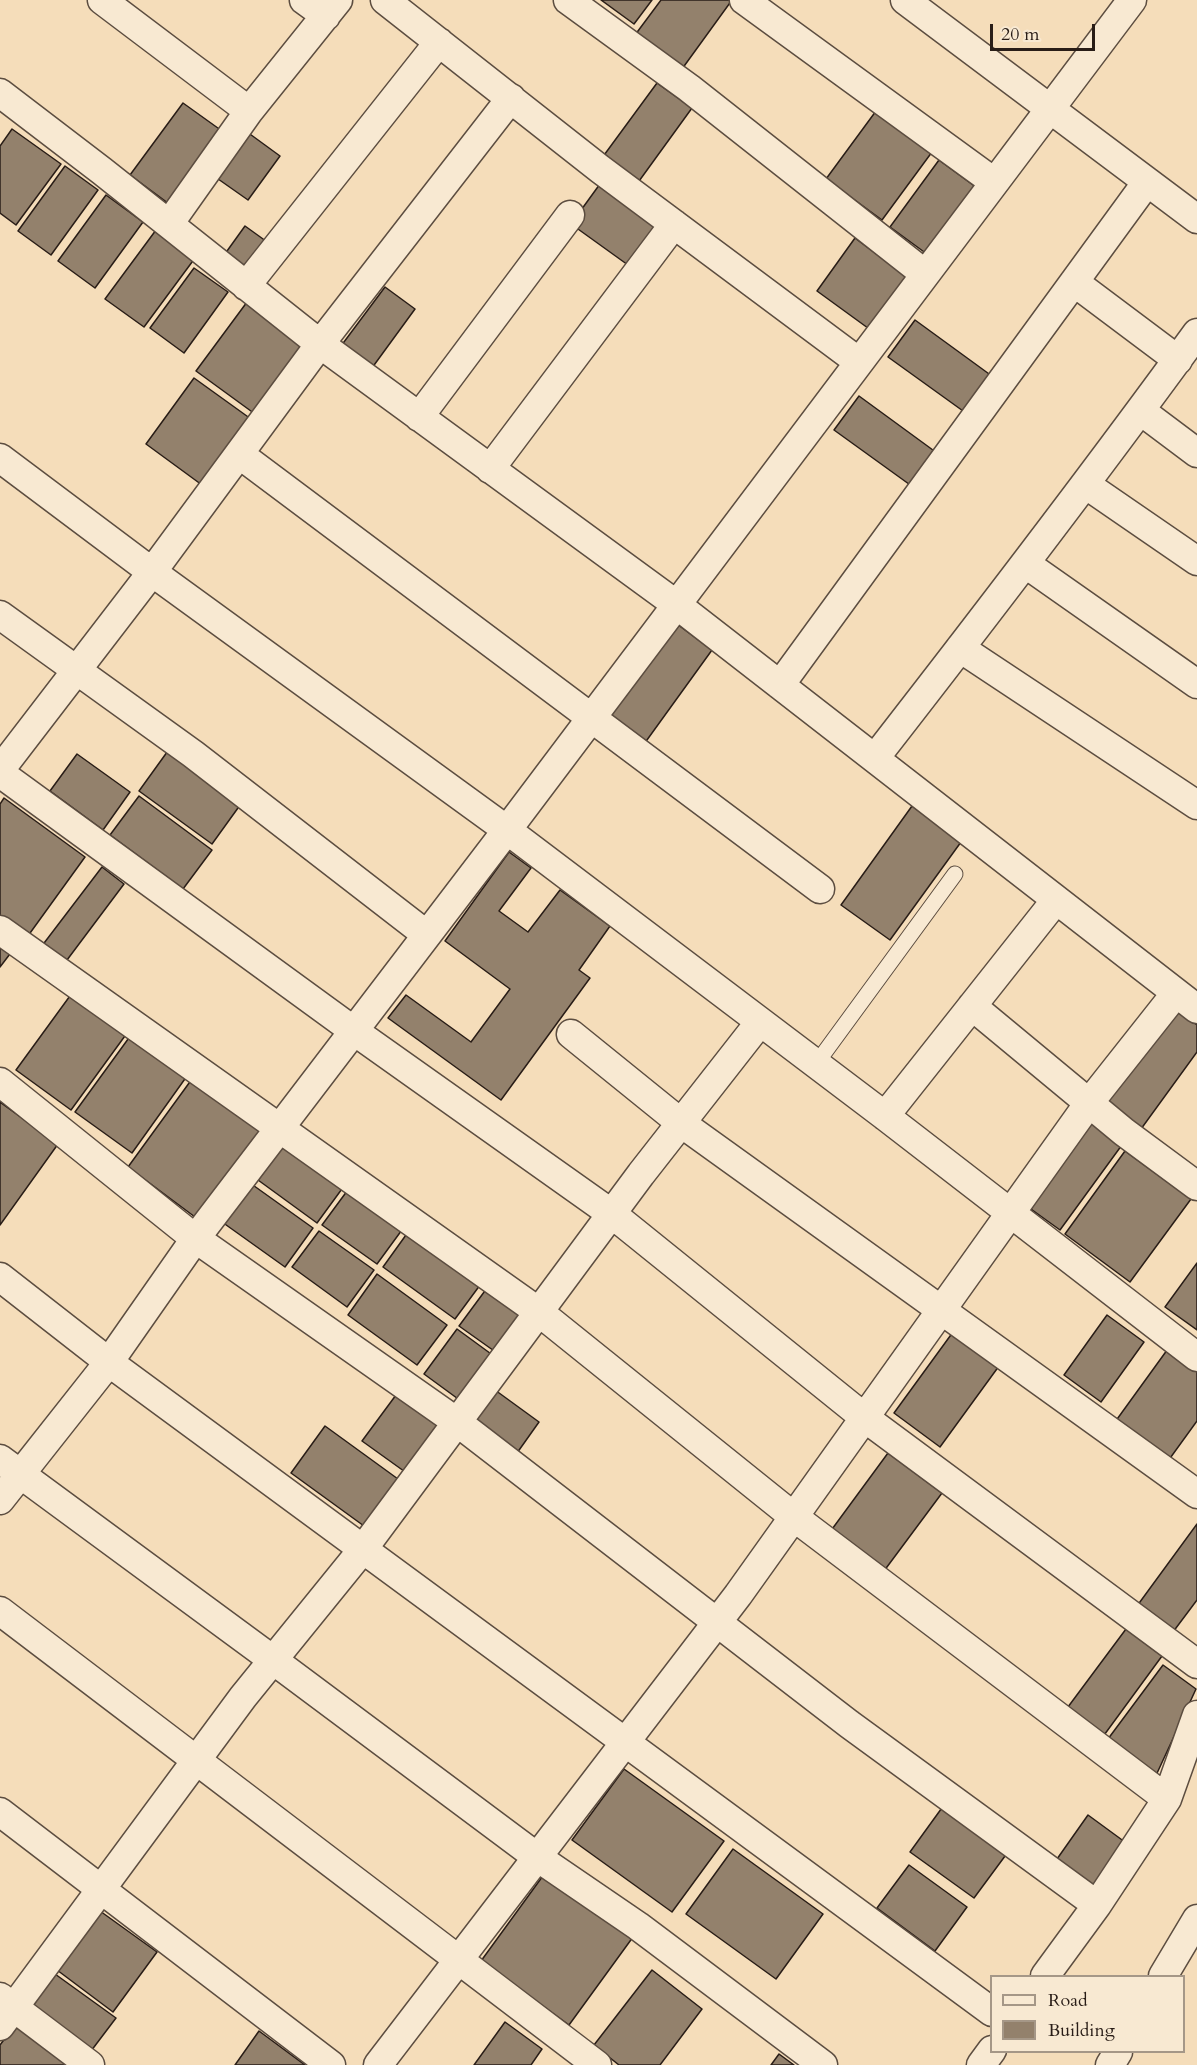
<!DOCTYPE html>
<style>
body{margin:0}
#map{position:relative;width:1197px;height:2065px;overflow:hidden;background:#f5ddba;font-family:Cardo,serif}
canvas{display:block}
.legend{position:absolute;left:990px;top:1975px;width:195px;height:78px;box-sizing:border-box;background:#f8e9d2;border:2px solid #a59787;margin:0;padding:8px 10px;list-style:none;font-size:18px;color:#291d17}
.legend li{display:flex;align-items:center;gap:12px;height:30px}
.legend b{width:30px;border:2px solid #a59787}
.scale{position:absolute;left:990px;top:24px;width:105px;height:27px;box-sizing:border-box;border:3px solid #291d17;border-top:0;padding-left:8px;font-size:18px;line-height:21px;white-space:nowrap;color:#291d17;-webkit-text-stroke:4px #f8e9d2;paint-order:stroke}
</style>
<div id="map">
<canvas width="1197" height="2065"></canvas>
<ul class="legend">
<li><b style="height:8px;background:#f8e9d2"></b>Road</li>
<li><b style="height:16px;background:#93816c"></b>Building</li>
</ul>
<div class="scale">20 m</div>
</div>
<script>
const g = document.querySelector('canvas').getContext('2d');
g.lineJoin = 'round';
function fillPath(path, color) { g.fillStyle = color; g.fill(path, 'evenodd'); }
function strokePath(path, color, width, dash) { g.strokeStyle = color; g.lineWidth = width; g.lineCap = dash ? 'butt' : 'round'; g.setLineDash(dash || []); g.stroke(path); }
const building = new Path2D(`
 M601,0h51l-18,24z
 M661,0h71l-50,69 -47,-34z
 M657,83l35,25 -58,80 -35,-26z
 M183,103l46,33 -53,73 -46,-34z
 M876,111l56,41 -50,68 -56,-41z
 M12,129l49,35 -45,61 -16,-12v-67z
 M243,129l37,27 -32,44 -37,-26z
 M939,160l41,30 -49,67 -41,-30z
 M65,166l33,24 -47,65 -33,-24z
 M605,177l57,41 -34,47 -57,-41z
 M106,195l37,27 -48,66 -37,-27z
 M245,226l25,18 -24,33 -24,-19z
 M156,230l39,28 -51,69 -39,-28z
 M855,238l55,41 -38,52 -55,-40z
 M194,268l34,24 -44,61 -34,-25z
 M385,287l30,22 -46,63 -31,-22z
 M250,298l58,42 -53,74 -59,-43z
 M915,320l81,59 -26,37 -82,-59z
 M194,378l57,41 -49,66 -56,-41z
 M859,396l78,57 -24,34 -79,-57z
 M677,624l35,26 -73,101 -36,-26z
 M170,748l73,53 -31,43 -73,-53z
 M77,754l53,38 -27,38 -53,-39z
 M139,796l73,54 -29,39 -73,-54z
 M4,798l81,59 -60,83 -25,-18v-118z
 M912,806l49,36 -71,98 -49,-35z
 M509,852l22,16 -32,43 29,21 32,-42 50,36 -31,44 11,8 -89,122 -113,-82 18,-23 65,47 39,-53 -65,-48z
 M102,867l22,17 -63,84 -23,-17z
 M0,934l16,12 -16,21z
 M75,989l55,40 -59,81 -55,-40z
 M1173,1007l24,18v27l-56,77 -37,-27z
 M131,1035l56,41 -55,77 -57,-41z
 M192,1079l71,52 -64,89 -71,-53z
 M0,1102l58,42 -58,81z
 M1091,1112l36,26 -67,92 -36,-26z
 M288,1139l59,43 -30,41 -59,-43z
 M1125,1151l66,48 -61,83 -65,-48z
 M250,1183l63,45 -28,39 -63,-45z
 M353,1183l54,40 -30,41 -55,-39z
 M411,1228l72,53 -28,38 -72,-52z
 M319,1231l55,39 -27,37 -55,-40z
 M1197,1263v67l-32,-23z
 M377,1274l70,51 -30,40 -69,-50z
 M490,1284l38,27 -31,42 -38,-27z
 M1107,1315l37,27 -43,60 -37,-27z
 M457,1329l41,30 -33,45 -41,-30z
 M953,1332l46,34 -59,81 -46,-34z
 M1170,1346l27,19v56l-29,40 -53,-39z
 M495,1390l44,32 -22,31 -44,-32z
 M396,1395l46,33 -34,46 -46,-33z
 M325,1426l73,53 -34,47 -73,-53z
 M888,1453l54,40 -61,82 -54,-39z
 M1197,1524v76l-24,32 -36,-26z
 M1126,1629l36,27 -63,86 -37,-27z
 M1163,1665l33,24 -44,95 -47,-41z
 M624,1769l100,72 -52,71 -100,-72z
 M944,1805l64,47 -34,46 -64,-46z
 M1088,1815l41,30 -31,44 -41,-30z
 M733,1849l90,65 -47,65 -90,-65z
 M909,1865l58,42 -32,44 -58,-43z
 M545,1873l88,64 -64,88 -88,-64z
 M100,1911l57,41 -44,60 -56,-42z
 M652,1970l50,39 -42,56h-41l-25,-20z
 M55,1974l61,44 -25,33 -60,-43z
 M18,2021l60,44h-78v-20z
 M505,2022l37,27 -11,16h-57z
 M259,2031l46,34h-70z
 M779,2054l15,11h-23z`);
const lane = new Path2D(`
 M816,1064l139,-190`);
const street = new Path2D(`
 M102,0l147,111
 M304,0l22,16
 M385,0l215,169 259,193
 M568,0l121,88 236,186
 M744,0l250,182
 M905,0l292,219
 M0,93l102,78 218,173 357,261 520,404
 M169,224l80,-113 89,-111
 M1074,282l104,78
 M246,286l193,-244
 M1141,411l56,42
 M419,417l151,-202
 M239,454l581,435
 M0,458l152,114 355,258 378,286 312,241
 M490,469l184,-245
 M1085,484l112,77
 M1026,564l171,120
 M0,615l193,139 234,181
 M960,648l237,157
 M780,685l367,-503
 M875,758c109,-140 217,-281 322,-425
 M0,770l152,-198 168,-228 191,-246
 M0,773l354,258 258,183 253,204 332,246
 M0,930l539,382 255,205 373,282
 M972,1006l152,126 73,54
 M571,1034l110,89 516,371
 M0,1082l192,154 265,186 392,302 248,181
 M885,1116l171,-216
 M0,1277l114,89 878,646
 M0,1459l273,201 264,197 101,69 185,139
 M0,1500l109,-138 86,-123 312,-409 625,-830
 M0,1611l597,454
 M0,1812l331,253
 M1045,1976l52,-71 70,-106 30,-84
 M1163,1976l34,-57
 M0,1997l90,68
 M0,2026l243,-329 120,-148 278,-375 119,-152
 M378,2065l360,-470 351,-492 87,-110
 M981,2065l11,-15
 M1110,2065l8,-13`);
fillPath(building, '#93816c');
strokePath(building, '#291d17', 1.5);
strokePath(lane, '#5c4d40', 17);
strokePath(street, '#5c4d40', 31);
strokePath(lane, '#f8e9d2', 15);
strokePath(street, '#f8e9d2', 28);
</script>
